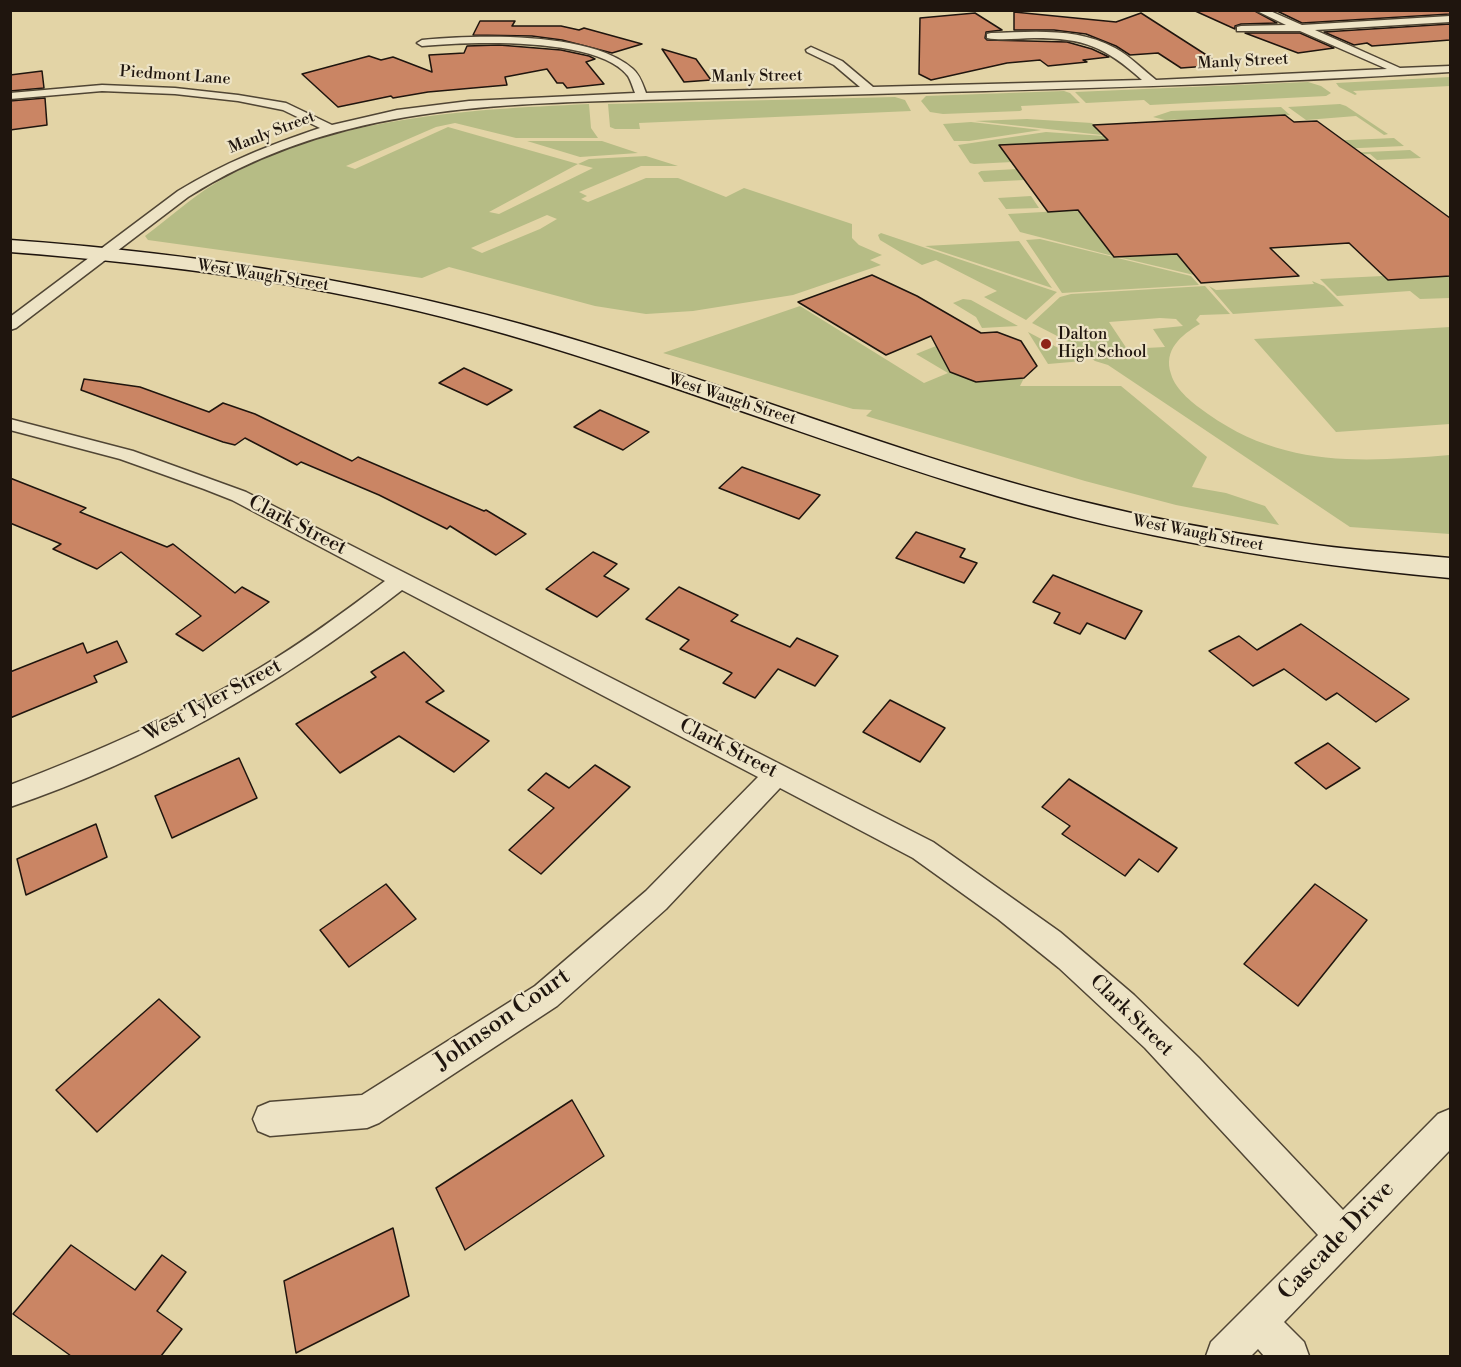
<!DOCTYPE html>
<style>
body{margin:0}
#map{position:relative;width:1461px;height:1367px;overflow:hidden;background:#e3d4a6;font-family:"Libre Bodoni",serif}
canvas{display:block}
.frame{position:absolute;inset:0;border:12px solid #1f150e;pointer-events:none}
</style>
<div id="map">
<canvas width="1461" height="1367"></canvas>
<div class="frame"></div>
</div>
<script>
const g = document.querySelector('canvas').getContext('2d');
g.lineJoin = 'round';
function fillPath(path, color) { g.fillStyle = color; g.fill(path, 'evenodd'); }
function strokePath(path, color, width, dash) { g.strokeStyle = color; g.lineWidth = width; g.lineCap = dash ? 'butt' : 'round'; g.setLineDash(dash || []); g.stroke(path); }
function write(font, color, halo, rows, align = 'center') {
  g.font = font + ' "Libre Bodoni",serif'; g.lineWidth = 4.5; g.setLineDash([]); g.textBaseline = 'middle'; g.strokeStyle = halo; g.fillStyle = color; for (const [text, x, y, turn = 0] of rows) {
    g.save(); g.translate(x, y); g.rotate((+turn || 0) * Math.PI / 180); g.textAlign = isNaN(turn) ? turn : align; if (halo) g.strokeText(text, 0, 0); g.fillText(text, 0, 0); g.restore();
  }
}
const green = new Path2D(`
 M1450,77v9l-97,5 4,3 -2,1 -16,-8 -3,-4z
 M1308,82l13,4 10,7 -5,3 -176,9 -6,-5 -58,3 -11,-11z
 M1064,91l6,2 10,10 -59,3 1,4 -2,1 -77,3 -13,-2 -9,-11 5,-5z
 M895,97l10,3 6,11 -272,12 1,6h-25l-5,-2 -2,-23z
 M589,104l2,24 7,10h-82l-61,-15 -19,4 -90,39 9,3 93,-42 130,37 11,-5 57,-3 32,10h-37l-62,26 8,4 -6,3 7,3 58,-24h32l48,19 18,-9 108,36v14l7,7 23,10 -12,5 11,5 -88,30 -100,16 -47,3 -51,-8 -146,-39 -27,11 -274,-38 -3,-4c23,-17 45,-37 69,-52 114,-67 246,-74 375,-80zM578,164l15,4 -94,46 -10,-2zM547,215l10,4 -17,10 -58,24 -11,-5z
 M1340,104l6,2 42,28 -4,1 -28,-19 -50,4 -18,-13z
 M1281,107l9,8 -125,5 -12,-3 18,-6z
 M1027,119l65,4 10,12 -127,-14z
 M971,122l70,8 -72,11h-15l-11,-17z
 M1046,132l58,4 9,11 -113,-2 12,17 -38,2 -4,-1 -12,-18z
 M1394,138l10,8 -67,3 -10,-8z
 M527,141h75l36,12 -58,4z
 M1410,150l11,8 -44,2 -7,-6 -43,2 -3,-2z
 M1017,169l7,11 -40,2 -6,-9 3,-2z
 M1031,196l8,12 -33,1 -8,-11z
 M1078,210l35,46 -93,-24 -12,-18z
 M881,233l176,59 -31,28 -42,-23 13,-6 -61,-31 -14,5 -42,-25 -2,-5z
 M1040,239l151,37 8,9 -137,8 -36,-53z
 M1019,241l33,47 -127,-42z
 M1177,254l17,21 -76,-18z
 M1383,276l5,4 62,-4v22l-30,1 -10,-8 -73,5 -17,-17z
 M1312,281l12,5 20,20 -111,8 -24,-28 7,4 98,-6z
 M1205,286l25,28 -30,1 -4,5 4,4c-19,11 -37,26 -29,50 5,17 23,30 37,40 76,54 155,48 242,41v79l-100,-7 -242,-162 -13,-4 -30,-21 -33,-17 28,-26 11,-3zM1160,318l16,1 7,7 -30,3 12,18 -38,2 -18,-27z
 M963,299l8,1 47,26 -36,2 -6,-11 -23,-14z
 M800,306l124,77 24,-10 -32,-19 20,-8 14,26 26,10 48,-4 -4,8h101l86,71 -15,30 34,6 39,13 14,19 -103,-20 -91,-24 -219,-65 6,-6 -19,-1 -190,-56z
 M1450,327v97l-114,8 -82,-93z
 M1028,332l55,29 -35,3z`);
const building = new Path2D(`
 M1193,10h60l24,13 -36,1 -6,2v3z
 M1275,10h175v4l-148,9z
 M1014,12l102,10 25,-9 81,52 -41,3 -23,-15 -28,2 -14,-9 -30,-12 -32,-4h-40z
 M975,13l27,17 -16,2 -1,6 2,2 80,2 25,7 17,8 -26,3 4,2 -39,4 -8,-6 -33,3 -76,17 -12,-6 1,-56z
 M480,21h35l-3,5h49l18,4 5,-2 58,16 -30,9 -50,-13 -30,-4 -59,-1z
 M1450,24v16l-78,6 -5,-3 -13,2 -30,-13z
 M1245,33h55l34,15 -36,5z
 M499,45l62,5 28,6 6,3 -9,3 18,22 -37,4 -4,-5h-6l-10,-14 -42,8 2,8 -79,7 -35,6 -2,-2 -53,11 -36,-33 67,-18 12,4 12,-3 39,15 -3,-17 35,-2 3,-7z
 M662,49l34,10 15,21 -27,2z
 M42,71l2,17 -34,3v-16z
 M45,98l2,27 -37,5v-29z
 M1285,115l9,7 23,-1 133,97v58l-62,4 -39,-37 -79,5 29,28 -98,7 -24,-29 -63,3 -36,-47 -30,2 -49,-67 109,-5 -15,-15z
 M872,275l45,21 64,37 16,-1 24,9 16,25 -13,12 -48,4 -26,-10 -19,-36 -45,19 -88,-53z
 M464,368l48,22 -25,15 -48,-22z
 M84,379l56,8 69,25 14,-9 32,11 97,47 6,-4 126,54 2,-1 40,24 -30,21 -46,-29 -3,3 -68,-34 -78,-33 -4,3 -52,-27 -10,7 -12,-3 -142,-52z
 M600,410l49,22 -26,18 -49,-23z
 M742,467l78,28 -21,24 -80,-31z
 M10,478l76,30 -6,4 87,35 6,-3 62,49 7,-6 27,15 -66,49 -27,-17 25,-18 -80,-64 -24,17 -44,-20 8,-5 -51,-21z
 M916,532l49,17 -5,8 17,6 -13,20 -68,-25z
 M593,552l24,12 -13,12 25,13 -32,28 -51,-28z
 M1053,575l89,36 -17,28 -38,-16 -7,11 -26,-11 6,-10 -27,-11z
 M679,587l59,28 -7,6 59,26 7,-9 41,18 -23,30 -37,-17 -23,29 -32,-15 9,-10 -52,-24 9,-9 -43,-21z
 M1301,624l108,75 -33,23 -39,-29 -11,7 -42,-31 -31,17 -44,-35 30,-15 18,14z
 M117,641l10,21 -33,14 3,6 -87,36v-46l73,-29 4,10z
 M404,652l40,39 -18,11 63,39 -35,31 -55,-36 -59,37 -44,-49 80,-47 -5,-5z
 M890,700l55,28 -25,34 -57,-30z
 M1328,743l32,25 -34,21 -31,-26z
 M239,758l18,40 -85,40 -17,-42z
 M595,765l35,22 -89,87 -32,-24 45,-42 -26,-18 18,-17 23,15z
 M1069,779l108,69 -19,24 -19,-13 -14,17 -63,-42 8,-8 -28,-19z
 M96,824l11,33 -81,38 -9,-36z
 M386,884l30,35 -67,48 -29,-37z
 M1315,884l52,36 -69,86 -54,-42z
 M159,999l41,38 -103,95 -41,-42z
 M572,1100l32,56 -139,94 -29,-62z
 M393,1228l16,68 -113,57 -12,-72z
 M71,1245l64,45 27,-35 24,17 -29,39 25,18 -21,27h-90l-58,-42z`);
const street = new Path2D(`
 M1255,10h13l34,15 148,-9v6l-135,8 85,38 50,-2v6c-192,12 -385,17 -578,22 -77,2 -155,4 -231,6 -160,4 -314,9 -453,97l-172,131 -6,2v-13l168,-126c48,-29 89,-45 142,-63l-37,-18 -45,-9 -63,-7 -73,-3 -92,8v-6l92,-8 73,3 63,7 48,8 46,22 65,-15 72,-9 166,-8c-2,-5 -4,-12 -7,-17 -31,-40 -160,-34 -206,-30l-5,-3 5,-3c55,-5 168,-9 211,29 7,6 10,16 13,24l214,-6 -26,-22 -27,-13 -1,-2 5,-3 31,14 31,26 269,-7c-37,-33 -57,-42 -108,-42 -15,0 -32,3 -47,0v-4l4,-1c41,-1 86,-6 124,15 15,8 27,21 41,32l231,-11 -87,-38h-63v-4l4,-1 45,-1z
 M10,419l123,32 113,41 687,350 127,90 74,63 65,63 144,152 95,-96 12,-5v41l-166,172 20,20 5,14h-45l-6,-7 -7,7h-45l5,-14 107,-107 -173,-187 -86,-80 -61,-49 -85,-61 -133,-70 -114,121 -109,97 -178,117 -12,5 -97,8 -12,-5 -5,-12 5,-12 12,-5 92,-7 173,-109 111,-95 112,-114 -356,-187c-119,93 -248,168 -392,217v-22c86,-33 170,-69 248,-116 44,-26 86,-57 127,-88l-153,-81 -28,-11 -84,-30 -110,-29z`);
const secondary = new Path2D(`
 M10,240c184,13 365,41 542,93 176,51 346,122 524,167 72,18 145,32 219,42 51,8 103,11 155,16v20c-153,-14 -305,-38 -453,-82 -176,-52 -346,-123 -524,-171 -151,-41 -307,-61 -463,-73z`);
const markers = [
 [1046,344,6,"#8f2418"]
];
const farStreetnames = [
 ["Manly Street",1243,62,-3],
 ["Piedmont Lane",175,76,4],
 ["Manly Street",757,77,-1],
 ["Manly Street",272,133,-21],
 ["West Waugh Street",263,276,9],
 ["West Waugh Street",732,400,18],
 ["West Waugh Street",1198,534,11]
];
const farPoinames = [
 ["Dalton",1058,335],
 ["High School",1058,353]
];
const streetNames = [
 ["Clark Street",297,526,27],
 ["West Tyler Street",213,701,-28],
 ["Clark Street",728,749,27],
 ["Clark Street",1131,1016,44]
];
const nearStreetnames = [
 ["Johnson Court",503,1020,-35],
 ["Cascade Drive",1337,1241,-46]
];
fillPath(green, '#b6bc85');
fillPath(building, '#ca8564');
strokePath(building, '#1f150e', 1.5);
strokePath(street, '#504534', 3);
strokePath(secondary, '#1f150e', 3);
fillPath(street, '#ede3c5');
fillPath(secondary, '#ede3c5');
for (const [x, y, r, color] of markers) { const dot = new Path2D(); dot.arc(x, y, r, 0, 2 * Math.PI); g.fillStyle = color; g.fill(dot); strokePath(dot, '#ede3c5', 2); }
write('16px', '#1f150e', '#ede3c5', farStreetnames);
write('16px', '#1f150e', '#ede3c5', farPoinames, 'left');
write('20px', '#1f150e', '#ede3c5', streetNames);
write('24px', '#1f150e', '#ede3c5', nearStreetnames);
</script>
